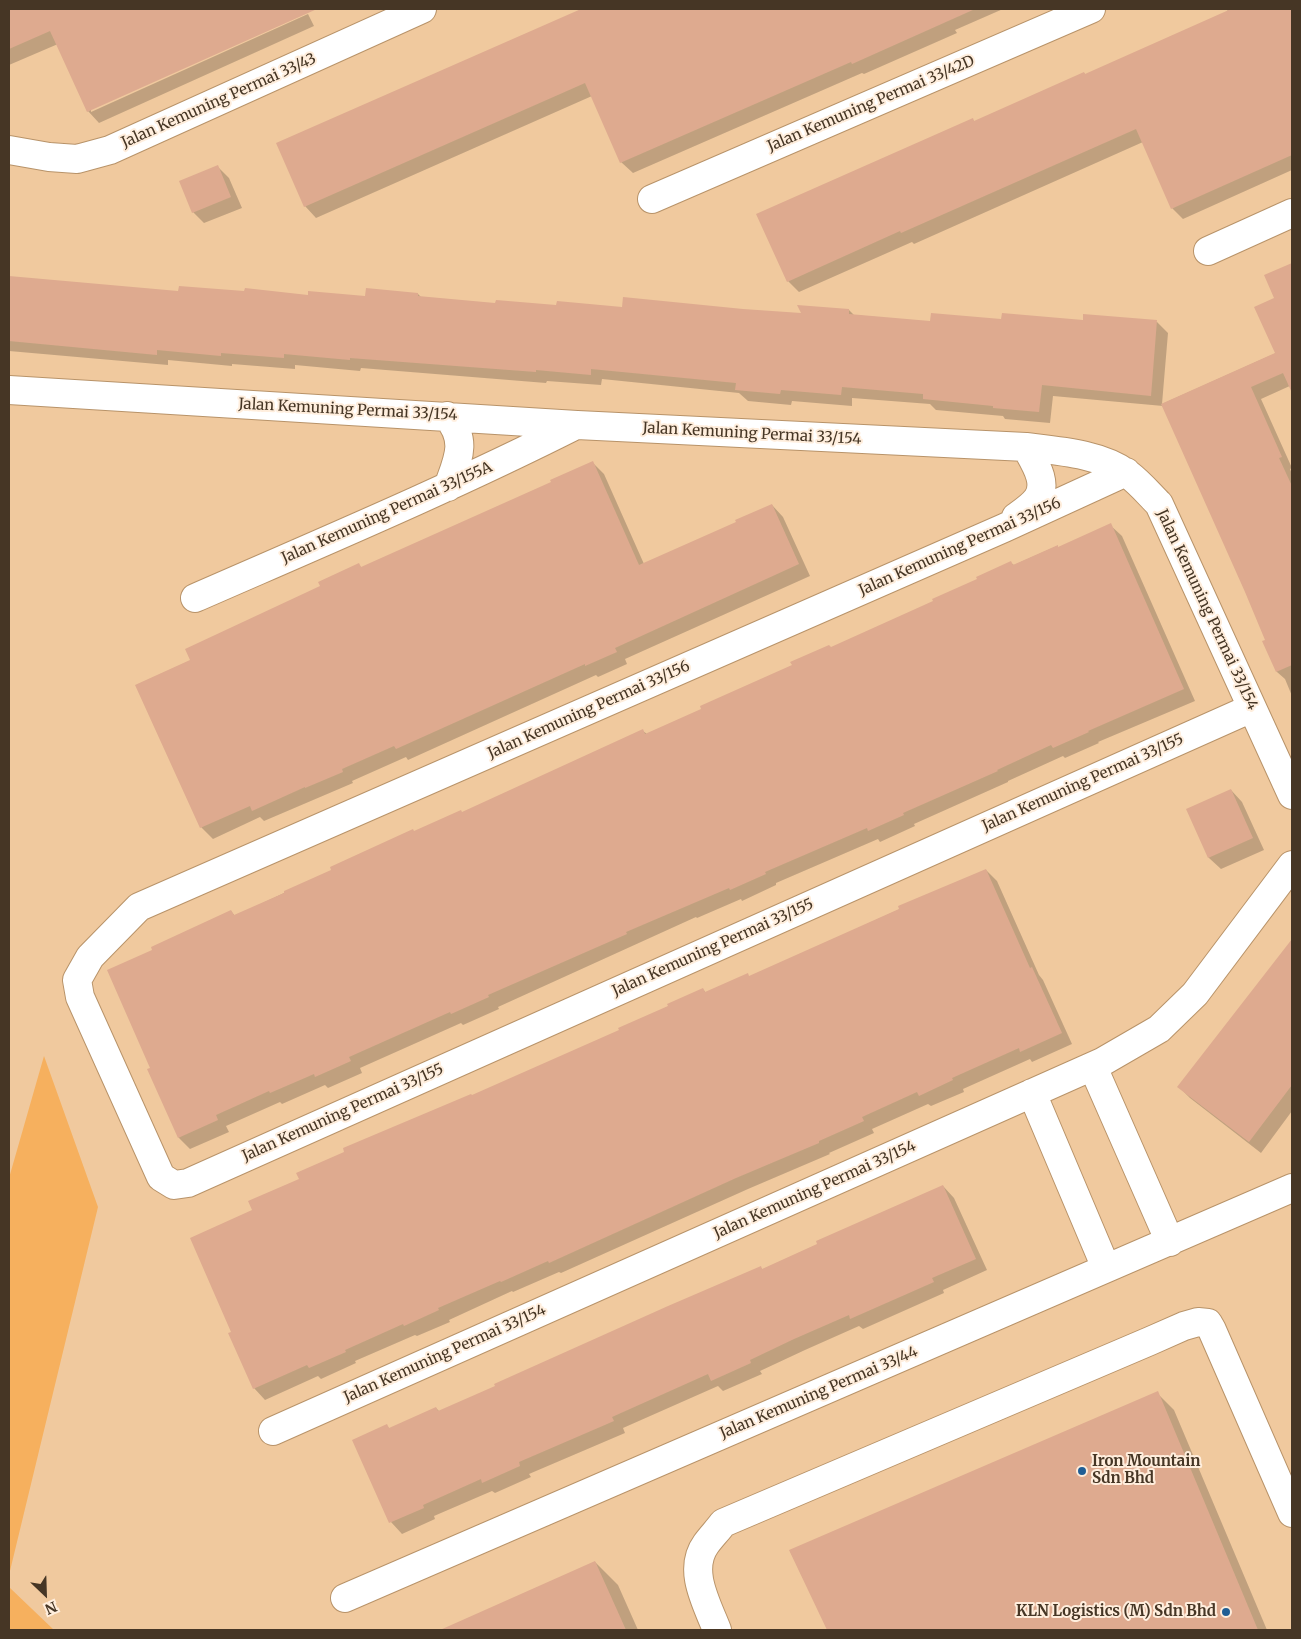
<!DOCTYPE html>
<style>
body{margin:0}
#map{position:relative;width:1301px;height:1639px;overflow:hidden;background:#f0c99e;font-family:Merriweather,serif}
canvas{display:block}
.frame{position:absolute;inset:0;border:10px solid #463625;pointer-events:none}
.north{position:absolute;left:20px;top:1569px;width:50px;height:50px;-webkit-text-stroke:4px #fed;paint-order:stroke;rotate:156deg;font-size:14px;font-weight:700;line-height:20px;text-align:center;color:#463625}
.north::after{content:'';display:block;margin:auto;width:18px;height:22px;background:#463625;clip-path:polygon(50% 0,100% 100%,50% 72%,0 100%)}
</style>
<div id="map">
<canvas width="1301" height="1639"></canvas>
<div class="frame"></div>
<div class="north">N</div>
</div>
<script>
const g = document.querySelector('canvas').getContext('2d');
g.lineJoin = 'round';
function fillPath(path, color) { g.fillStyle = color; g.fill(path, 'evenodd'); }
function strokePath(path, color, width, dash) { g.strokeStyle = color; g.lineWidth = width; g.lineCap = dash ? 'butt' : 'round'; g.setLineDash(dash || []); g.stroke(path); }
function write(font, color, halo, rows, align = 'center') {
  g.font = font + ' Merriweather,serif'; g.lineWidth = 4; g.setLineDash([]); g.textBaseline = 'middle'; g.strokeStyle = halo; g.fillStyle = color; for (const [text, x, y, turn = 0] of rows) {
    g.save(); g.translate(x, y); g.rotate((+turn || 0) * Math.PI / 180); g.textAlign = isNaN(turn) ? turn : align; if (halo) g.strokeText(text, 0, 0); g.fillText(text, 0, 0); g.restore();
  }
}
const green = new Path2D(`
 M44,1056l54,151 -89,368v-397z
 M9,1587l45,43h-45z`);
const shadow = new Path2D(`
 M9,9h297l1,3 -216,97v3l217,-98 6,12 -215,97 -11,-12 -30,-67 -49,21z
 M583,9h420l-48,21 2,3 -93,41 -2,-1 -229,100 -12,-11 -29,-66 -276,122 -11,-12 -28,-62z
 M1227,9h65v161l-109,49 -11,-11 -29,-66 -229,102 -2,-2 -113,50 -11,-11 185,-161 2,2 109,-49 2,2 142,-63z
 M218,167l11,11 13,30 -38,15 -11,-11z
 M1292,264v121l-31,14 31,69 -2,1 2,5v222l-7,-17 -8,-7 -13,-30 3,-2 -104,-234 -110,-10 -3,27 -45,-4 -2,-3 -67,-6 -6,-6 -78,-6v8l-60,-5 -1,4 -43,-4 -9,-8 -137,-14 -1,6 -54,-4 -1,2 -185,-15 -1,3 -65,-6v4l-63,-5v2l-64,-6v5l-159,-14v-74l170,15 187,5 52,-3 4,4 74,7 307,10 46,-5 5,5 77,7 71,-1 82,1v-7l73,7 11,11 -6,71 114,-51v-54l-10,-23z
 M592,462l12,12 40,90 94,-41 34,-18 11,12 27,59 -185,83 2,5 -29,13 -2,-2 -188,85 -2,-3 -54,24 1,2 -89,38 -4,-4 -47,22 -12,-12 -9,-166 167,-96 3,3 190,-85z
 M1110,525l12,11 73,165 -97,41 1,1 -34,15 -2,-2 -55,25v1l-94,42 1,2 -35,16 -2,-3 -102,44v2l-34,16 -1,-2 -44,19 -1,-1 -198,90 1,2 -36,16 -2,-2 -101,45 2,5 -34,15 -3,-3 -43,19 -2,-2 -54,24 3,6 -39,17 -11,-11 -30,-68 3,-2 2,-117 77,-40 4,5 179,-84 48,-19 181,-82 4,3 56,-25 128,-61 104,-46 76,-39 3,2 43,-19 2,2z
 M1231,790l11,12 22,48 -43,19 -12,-11 -21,-48z
 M986,870l11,11 42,94 4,5 29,64 -40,18 -2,-3 -67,30 1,3 -33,14 -3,-2 -56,25 2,4 -45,20 1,1 -82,35 -187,84 -2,-1 -46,20 -1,-1 -63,29 1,2 -33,14 -2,-1 -60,26 1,2 -35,16 -3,-3 -53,24 -11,-12 -21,-56 20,-121 47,-32 172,-83 149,-66 82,-41 3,4 44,-16z
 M1292,940v171l-31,42 -71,-55 -11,-11z
 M943,1186l11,12 33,72 -44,20 1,3 -81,36 -4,-3 -54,24 -45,21 2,3 -39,17 -5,-5 -95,42 2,5 -96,41 2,3 -36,16 -3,-2 -58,25 1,3 -33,15 -11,-12 -4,-96 3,3 46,-21 4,4 321,-144 2,2z
 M1157,1393l17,17 93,220h-439l-38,-79z
 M595,1562l23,23 20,45h-195z`);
const building = new Path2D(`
 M9,9h308l-230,103 -37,-81 -41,18z
 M581,9h394l-123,55 -1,-2 -231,101 -35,-80 -281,124 -28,-64z
 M1231,9h61v146l-121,54 -35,-80 -235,104 -1,-2 -113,51 -31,-68 217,-96 1,3 110,-49 1,2z
 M218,165l13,32 -39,16 -13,-32z
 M1292,263v130l-9,-20 -32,14 31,70 -3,1 13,28v179l-16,7 -14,-31 3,-1 -20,-48 -84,-188 114,-51 -21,-46 20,-9 -10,-23z
 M9,276l169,15 1,-5 65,5 1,-3 63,7v-4l57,5 1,-8 52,5v3l77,7 1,-3 60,5 1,-4 65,6 1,-10 120,12 58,4 -4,-8 52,4v5l81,7 1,-8 70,6 1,-6 81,7v-6l74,6 -6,76 -109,-11 -3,27 -46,-4v-2l-70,-7v-5l-81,-7 -1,8 -60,-5 -1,4 -45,-4 1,-7 -145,-14v6l-55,-5v2l-186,-14v2l-66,-6v4l-63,-5v3l-64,-6v5l-148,-14z
 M593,461l46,104 97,-43 -1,-2 37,-16 27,60 -184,84 2,4 -32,14v-2l-189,85 -2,-3 -52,23 1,3 -38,16v-1l-53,24 -2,-5 -50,22 -65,-143 55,-25 -5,-11 135,-63 -2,-4 41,-19 2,4 190,-85 -1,-2z
 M1111,523l73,166 -96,42 1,1 -36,16 -2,-3 -54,25 1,1 -95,42 1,2 -36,16 -1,-3 -102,44 1,2 -36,16 -1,-2 -103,44 1,2 -139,61 1,2 -38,17 -1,-2 -101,45 2,4 -36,16 -1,-3 -44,19 -1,-2 -53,24 2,5 -40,18 -31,-69 3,-1 -43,-98 45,-20 -1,-3 80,-37 3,5 50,-22v-2l47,-21 -1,-3 83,-38 1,2 47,-21 1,2 181,-83 2,5 56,-25 -1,-3 92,-41 -2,-3 39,-17 2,2 102,-46 -1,-2 45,-20 -1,-2 35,-16 2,4 45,-20v2z
 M1231,789l22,49 -45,20 -22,-49z
 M986,869l44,99 2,-1 30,66 -42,19 -1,-4 -67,30 1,2 -34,16 -2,-4 -55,25 2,4 -45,20v2l-83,35 -187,85 -1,-2 -47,21 -1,-1 -62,27 1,2 -35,16 -1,-2 -58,26 1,2 -37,16 -2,-3 -54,24 -25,-56 3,-1 -41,-94 62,-28 -4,-9 51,-22 -3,-6 48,-21 -1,-4 128,-54 1,1 147,-65 -1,-2 50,-22 -1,-2 36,-16 2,4 43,-19 1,3 150,-67 -1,-3z
 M1292,939v146l-43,57 -72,-55z
 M943,1185l33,74 -44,19 2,4 -84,37 -1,-4 -55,24 -44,21 1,3 -40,18 -3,-7 -96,43 2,4 -95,41 1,4 -38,17 -1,-4 -58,26 1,3 -35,15 -37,-83 35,-16 2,4 47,-21 2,4 57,-25 -1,-2 174,-78 93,-40 1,3 55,-25 -1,-3z
 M1158,1391l100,239h-431l-38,-80z
 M595,1561l31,69h-186z`);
const minor = new Path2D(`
 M9,150l40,7 28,2 33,-9 312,-141
 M652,199l439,-190
 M1208,251l84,-38
 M9,390l568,35 449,22c33,4 75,7 102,27 12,9 21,20 31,30l133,291
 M447,416c21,25 11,43 1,71
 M1126,472l-122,56 -865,379 -49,50 -13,23 3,17 81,180 13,8 14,-2 1064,-475
 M1016,517c7,-5 16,-11 21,-18 12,-16 -3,-37 -11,-52
 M195,598c128,-56 256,-110 381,-173
 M1093,1067l77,175
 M1032,1093l74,175
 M273,1431l829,-369 57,-33 36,-35 97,-129
 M345,1598l947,-410
 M717,1630c-10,-26 -30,-60 -11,-86 5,-7 12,-14 17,-21l427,-182 34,-15 14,-4 10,1 4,7 80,183`);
const markers = [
 [1082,1471,5,"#205e95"],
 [1226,1612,5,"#205e95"]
];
const streetNames = [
 ["Jalan Kemuning Permai 33/43",219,101,-24],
 ["Jalan Kemuning Permai 33/42D",871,104,-23],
 ["Jalan Kemuning Permai 33/154",348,410,3],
 ["Jalan Kemuning Permai 33/154",752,434,3],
 ["Jalan Kemuning Permai 33/155A",387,513,-24],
 ["Jalan Kemuning Permai 33/156",960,547,-24],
 ["Jalan Kemuning Permai 33/154",1207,610,65],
 ["Jalan Kemuning Permai 33/156",589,710,-24],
 ["Jalan Kemuning Permai 33/155",1083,783,-24],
 ["Jalan Kemuning Permai 33/155",713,948,-24],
 ["Jalan Kemuning Permai 33/155",343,1113,-24],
 ["Jalan Kemuning Permai 33/154",815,1190,-24],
 ["Jalan Kemuning Permai 33/154",445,1354,-24],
 ["Jalan Kemuning Permai 33/44",819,1393,-23]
];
const poiNames = [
 ["Iron Mountain",1092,1462],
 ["Sdn Bhd",1092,1479],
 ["KLN Logistics (M) Sdn Bhd",1216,1612,"right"]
];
fillPath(green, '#f6b05e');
fillPath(shadow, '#0003');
fillPath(building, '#deaa8f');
strokePath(minor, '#b89369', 30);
strokePath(minor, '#fff', 28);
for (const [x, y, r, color] of markers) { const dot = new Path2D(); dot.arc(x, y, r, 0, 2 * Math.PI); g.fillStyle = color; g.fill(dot); strokePath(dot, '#fed', 2); }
write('15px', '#463625', '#fed', streetNames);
write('bold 15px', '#463625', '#fed', poiNames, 'left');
</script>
